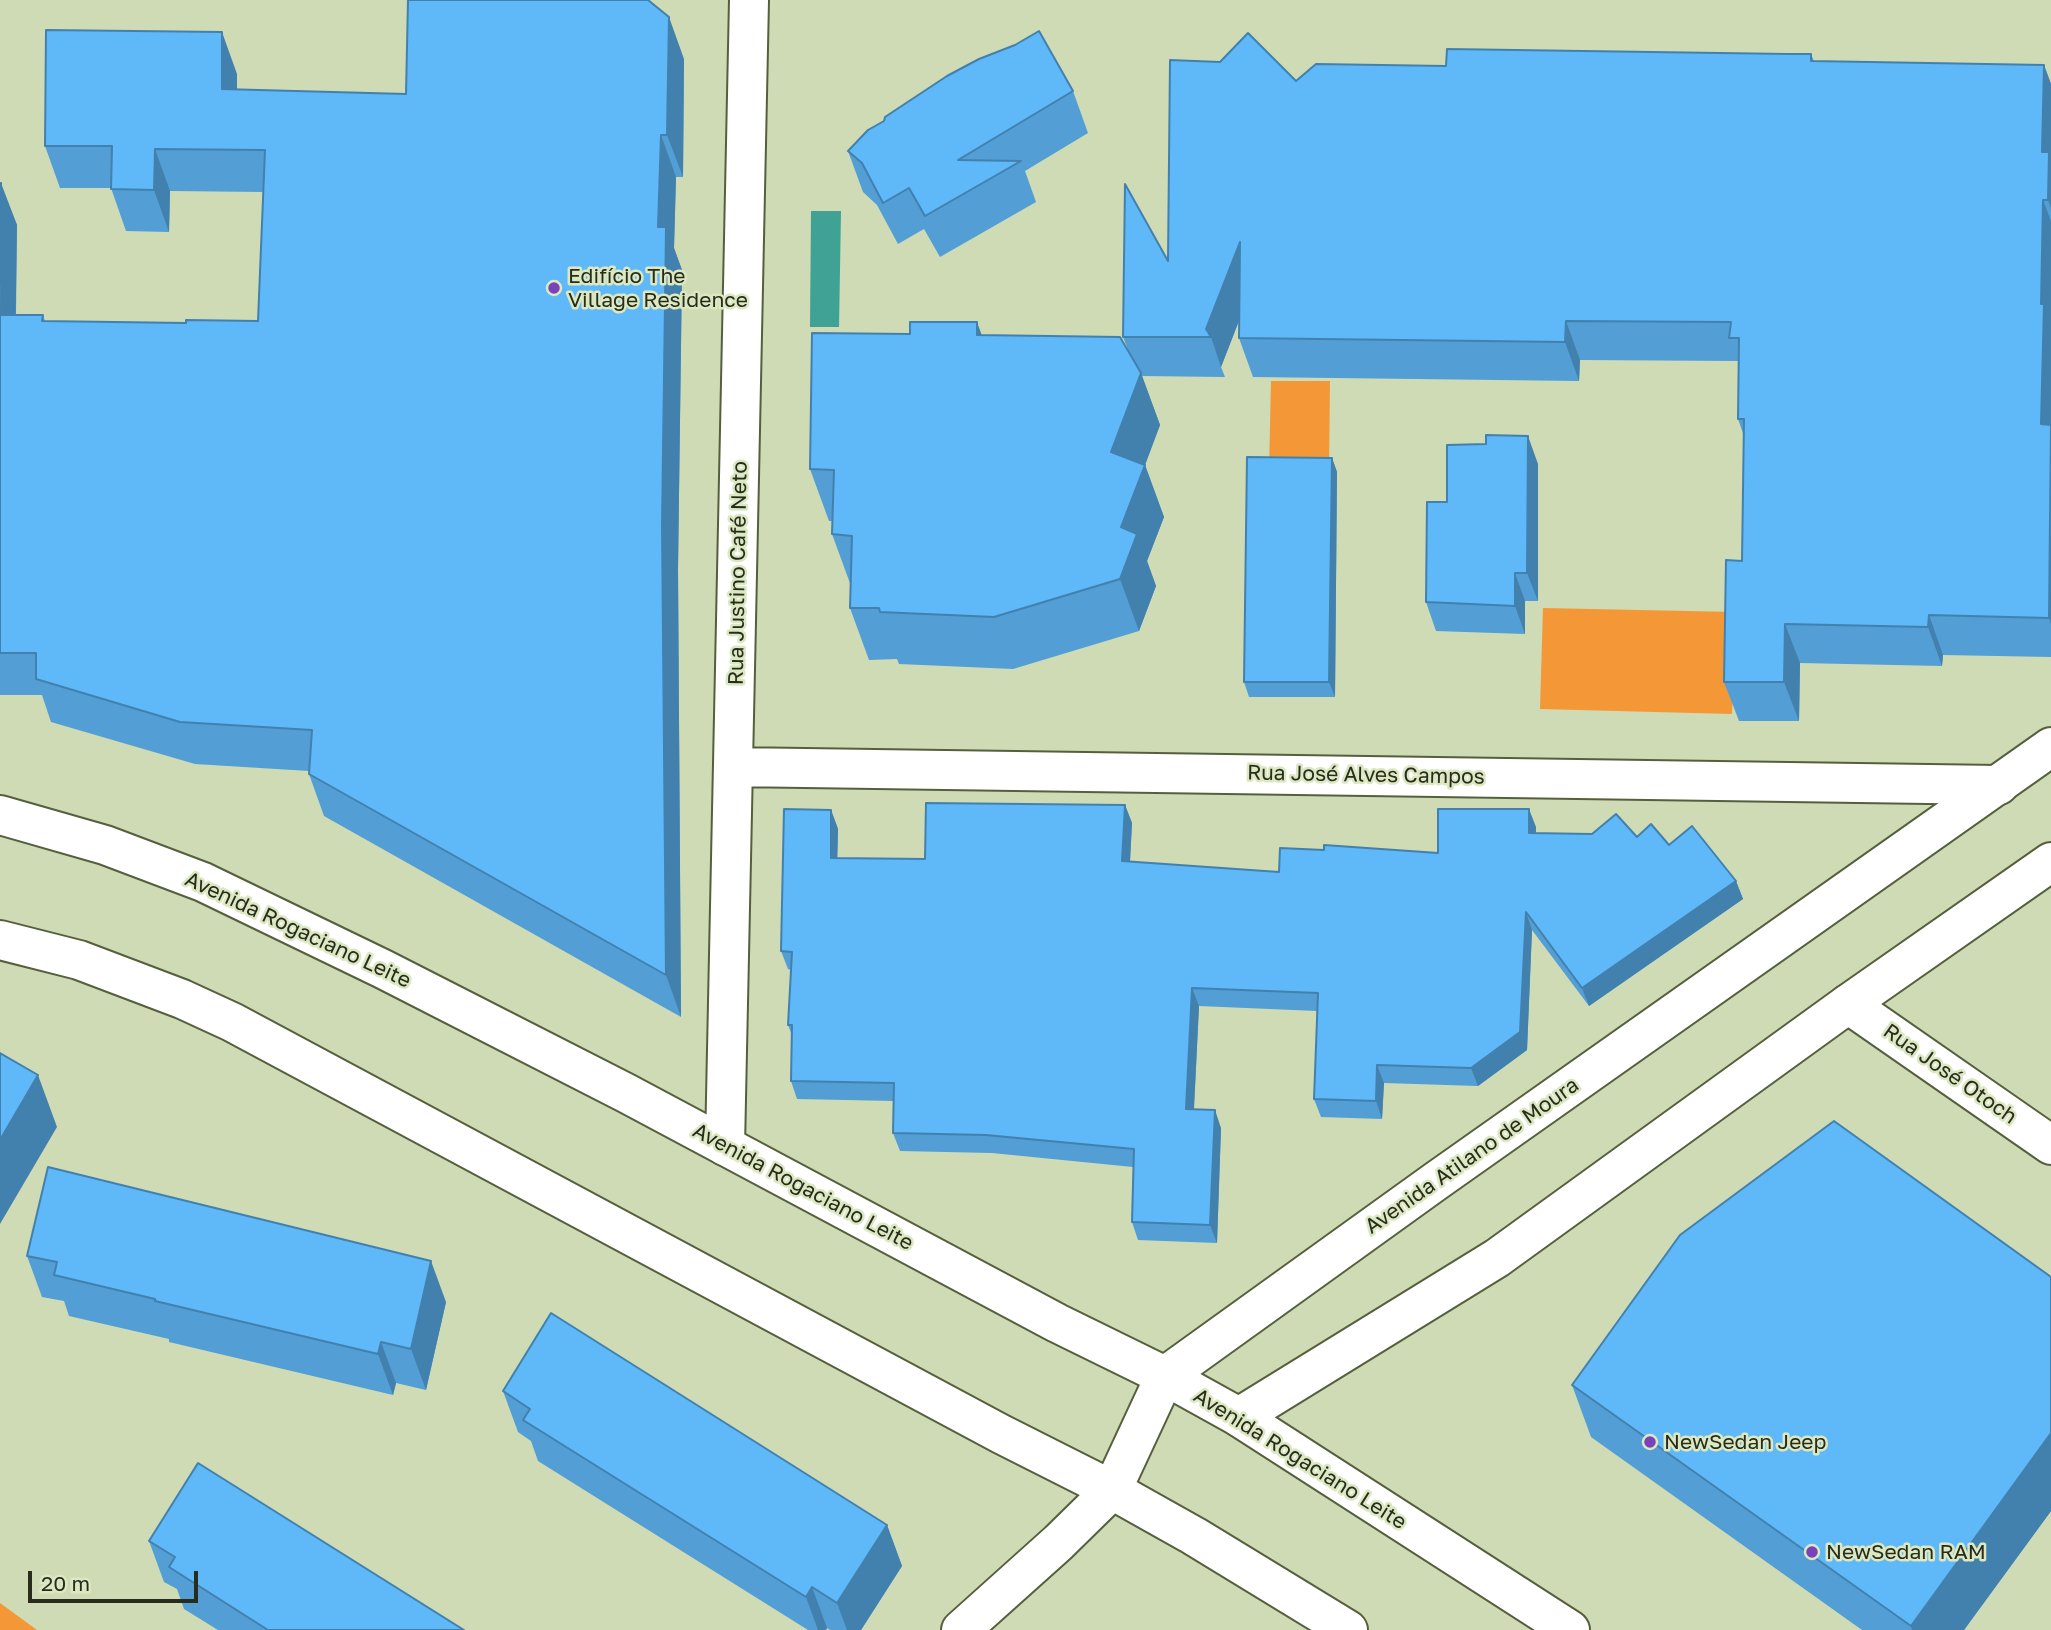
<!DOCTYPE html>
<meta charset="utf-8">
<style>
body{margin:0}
#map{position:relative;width:2051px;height:1630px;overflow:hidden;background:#cedbb4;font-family:"Golos Text",sans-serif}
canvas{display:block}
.scale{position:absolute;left:28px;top:1571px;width:170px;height:32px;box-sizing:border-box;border:4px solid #272c1d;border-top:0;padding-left:9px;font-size:21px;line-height:24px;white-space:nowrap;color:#272c1d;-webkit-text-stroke:5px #dbe8c1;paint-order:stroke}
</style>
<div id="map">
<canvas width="2051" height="1630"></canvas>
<div class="scale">20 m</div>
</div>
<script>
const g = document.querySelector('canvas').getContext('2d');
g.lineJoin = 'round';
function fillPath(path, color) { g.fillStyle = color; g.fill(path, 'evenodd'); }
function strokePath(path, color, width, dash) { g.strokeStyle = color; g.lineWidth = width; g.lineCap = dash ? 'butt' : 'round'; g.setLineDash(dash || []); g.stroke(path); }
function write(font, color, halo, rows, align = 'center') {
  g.font = font + ' "Golos Text",sans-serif'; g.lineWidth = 5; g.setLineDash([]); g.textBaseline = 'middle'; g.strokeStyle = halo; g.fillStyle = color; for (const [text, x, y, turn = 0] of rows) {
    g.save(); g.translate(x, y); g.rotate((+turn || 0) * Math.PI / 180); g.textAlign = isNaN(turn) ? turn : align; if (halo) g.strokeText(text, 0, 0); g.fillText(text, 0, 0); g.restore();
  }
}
const green = new Path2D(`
 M1271,381h59l-1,90 -60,-1z
 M1543,608l193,4 -4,102 -192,-5z
 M0,1603l37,27h-37z`);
const water = new Path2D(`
 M811,211h30l-2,116h-29z`);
const street = new Path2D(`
 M734,767l1265,18
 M1848,1004l203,141
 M725,1146l24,-1146
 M961,1630l98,-88 53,-52`);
const secondary = new Path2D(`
 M1239,1417l258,-159 351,-254 203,-142
 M1112,1490l53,-114 271,-195 615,-434`);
const primary = new Path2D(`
 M0,815l105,30 98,37 180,87 243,124 431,230 108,53 74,41 331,213
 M0,940l79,20 103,39 50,23 769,412 111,56 82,46 154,94`);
const wall = new Path2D(`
 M1811,54l3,7 230,4 7,19v573l-108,-2 -1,11 -142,-3 -1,58h-60l-15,-39 18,-121 2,-125 -6,-17 1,-55 -1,-3 -158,-1 -1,21 -326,-4 -14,-39v-17l-18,46 4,10 -83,-1 18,49 -15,40 19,52 -17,44 9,25 -17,45 -126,38 -114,-5 -2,-5 -28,1 -19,-52 1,-22 -19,-52v-13h-3l-19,-52 100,-135 72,1 147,17 -6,-15 45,-76 128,-180 150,-15z
 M684,59l-1,118h-7l-2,71 8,22 -4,299 3,448 -357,-201 -15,-42v-3l-114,-7 -144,-42 -9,-27h-42v-512l17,42 -1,90h27l2,6 141,2 72,-2 6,-129 -94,-1 -1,41 -43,-1 -15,-43h-51l-15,-42 192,-72v15l169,5z
 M1073,91l15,42 -63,38 11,31 -96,55 -16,-28 -26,15 -21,-39 -14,-13 -15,-41z
 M1332,458l5,14 -2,225h-86l-5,-15z
 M1538,464v137h-13v33l-89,-3 -10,-29 21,-100z
 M1125,805l7,18 -2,39 149,10 159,-19 98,-26v6l101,4 32,8 67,36 7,18 -154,107 -57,-76 -5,120 -49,36 -94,-3 -2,36 -61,-2 -7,-18 3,-88 -118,-5 -5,103 27,19 -4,115 -79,-3 -6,-18 1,-55 -141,-14 -92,-2 -7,-18 1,-32 -97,-2 -6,-18 1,-46 -4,-10 3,-55 -3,-1 -7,-18 50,-141 7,19 -1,29 88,1z
 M27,1256l419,46 -20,88 -30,-7 -3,12 -224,-53v-3l-100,-23 -5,-15 -22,-4z
 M2051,1277v234l-87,119h-102l-271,-193 -19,-52z
 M503,1391l384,134 15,41 -41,64h-31l-3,-2 -1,2h-18l-270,-169 -7,-20 -13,-9z
 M149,1541l315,89h-246l-34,-21 -7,-20 -13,-7z`);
const shadedWall = new Path2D(`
 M669,17l15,42 -1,118 -16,-42z
 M222,32l15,42v57l-15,-42z
 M2044,65l7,19v125l-3,-9 -6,-48z
 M661,135l15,42 -2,71 8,22 -4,299 3,448 -15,-42 -4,-449 -4,-299z
 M155,149l15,42 -1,41 -15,-42z
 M1,183l16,42 -2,132 -15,-41z
 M2043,200l8,21v403l-2,-6 -8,-194v-120z
 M1240,242l14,40 -33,85 -10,-30 -5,-8z
 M1566,321l14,39 -1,21 -14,-39z
 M977,322l19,52 -19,-39z
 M1141,373l19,52 -15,40 19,52 -17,44 9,25 -17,45 -19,-52 1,-52 -10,-75z
 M1528,436l10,28v137l-11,-28z
 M1332,458l5,14 -2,225 -6,-15z
 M1515,573l10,28v33l-10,-28z
 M1929,615l14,40 -1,11 -14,-39z
 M1785,624l15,39 -1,58 -15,-39z
 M1125,805l7,18 -3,56 -7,-18z
 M1529,809l7,18 -1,24 -6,-18z
 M831,810l7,19 -1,47 -6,-18z
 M1736,881l7,18 -154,107 -7,-18z
 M1526,912l6,18 -5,120 -49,36 -7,-18z
 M1192,988l7,18 -6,121 -7,-18z
 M1377,1065l7,18 -2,36 -6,-18z
 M38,1075l19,52 -57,97v-84z
 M1215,1110l6,18 -4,115 -7,-18z
 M431,1261l15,41 -20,88 -15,-41z
 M381,1342l15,41 -3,12 -15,-41z
 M2051,1433v78l-87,119h-52l-1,-4z
 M887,1525l15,41 -41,64h-14l-10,-27z
 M812,1587l15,41 -1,2h-8l-12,-33z`);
const building = new Path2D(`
 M408,0h240l21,17 -2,118h-6l-3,92h8l-4,299 4,449 -357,-201 3,-44 -132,-8 -144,-43v-26h-36v-338h43l-1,6 144,2v-3l72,1 7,-171 -110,-1 -1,41 -43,-1 1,-43h-67l1,-116 176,2v57l184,5z
 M1039,31l34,60 -115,69 63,1 -96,55 -16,-28 -26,15 -21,-40 -14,-12 20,-21 16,-9 1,-4 62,-41 32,-17 36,-14z
 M1248,33l48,48 20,-17 130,2 1,-17 341,5h23v7l233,4 -2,87h7l-1,48h-5l-2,104h3l-3,120 10,1 -2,193 -120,-3 -1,12 -143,-3 -1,58h-60l2,-122 16,1 2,-142h-6l1,-81h-10l2,-16 -165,-1 -1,21 -326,-4 1,-96 -34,87 5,8h-88l2,-153 43,77 2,-201 50,2z
 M0,183h1l-1,102z
 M910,322h67v13l143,2 21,36 -30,79 34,13 -24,62 16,7 -17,45 -126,38 -114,-5 -1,-4h-29l2,-72 -20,-2 2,-64 -24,-1 2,-136 98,1z
 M1486,435l42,1 -1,137h-12v33l-89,-4 1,-100h20v-57l39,-1z
 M1247,457l85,1 -3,224h-85z
 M926,803l199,2 -3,56 157,11 1,-24 44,2v-5l114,8v-44h91v24l63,1 24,-20 21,23 14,-13 18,21 23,-19 44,55 -154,107 -56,-76 -6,120 -49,36 -94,-3 -1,36 -62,-2 4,-106 -126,-5 -6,121 29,1 -5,115 -78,-3 2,-73 -148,-14 -93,-2 1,-50 -103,-2 1,-56h-4l4,-73 -11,-1 3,-142 47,1v48l94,1z
 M0,1053l38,22 -38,65z
 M1834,1121l217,156v156l-140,193 -339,-241 108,-150z
 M48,1167l383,94 -20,88 -30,-7 -3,12 -223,-53v-2l-101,-24 3,-13 -30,-6z
 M551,1313l336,212 -50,78 -25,-16 -6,10 -283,-177 7,-11 -27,-18z
 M198,1463l266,167h-196l-99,-63 6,-10 -26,-16z`);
const markers = [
 [554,288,7,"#7a41b8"],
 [1650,1442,7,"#7a41b8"],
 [1812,1552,7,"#7a41b8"]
];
const poiNames = [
 ["Edifício The",568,276],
 ["Village Residence",568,300],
 ["NewSedan Jeep",1664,1442],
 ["NewSedan RAM",1826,1552]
];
const streetNames = [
 ["Rua Justino Café Neto",738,573,-89],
 ["Rua José Alves Campos",1366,775,1],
 ["Avenida Rogaciano Leite",298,930,25],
 ["Rua José Otoch",1950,1074,35],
 ["Avenida Atilano de Moura",1472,1156,-35],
 ["Avenida Rogaciano Leite",803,1187,28],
 ["Avenida Rogaciano Leite",1300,1459,32]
];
fillPath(green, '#f49837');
fillPath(water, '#3fa294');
strokePath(street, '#555f3d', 42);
strokePath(secondary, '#555f3d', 42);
strokePath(primary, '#555f3d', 42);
strokePath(street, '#fff', 38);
strokePath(secondary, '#fff', 38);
strokePath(primary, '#fff', 38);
fillPath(wall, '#529ed5');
fillPath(shadedWall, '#4281ae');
fillPath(building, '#5fb8f8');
strokePath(building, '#4281ae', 2);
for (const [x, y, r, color] of markers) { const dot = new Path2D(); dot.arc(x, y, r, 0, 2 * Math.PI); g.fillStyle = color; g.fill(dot); strokePath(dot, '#dbe8c1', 2.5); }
write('21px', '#272c1d', '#dbe8c1', poiNames, 'left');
write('21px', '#272c1d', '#dbe8c1', streetNames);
</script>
